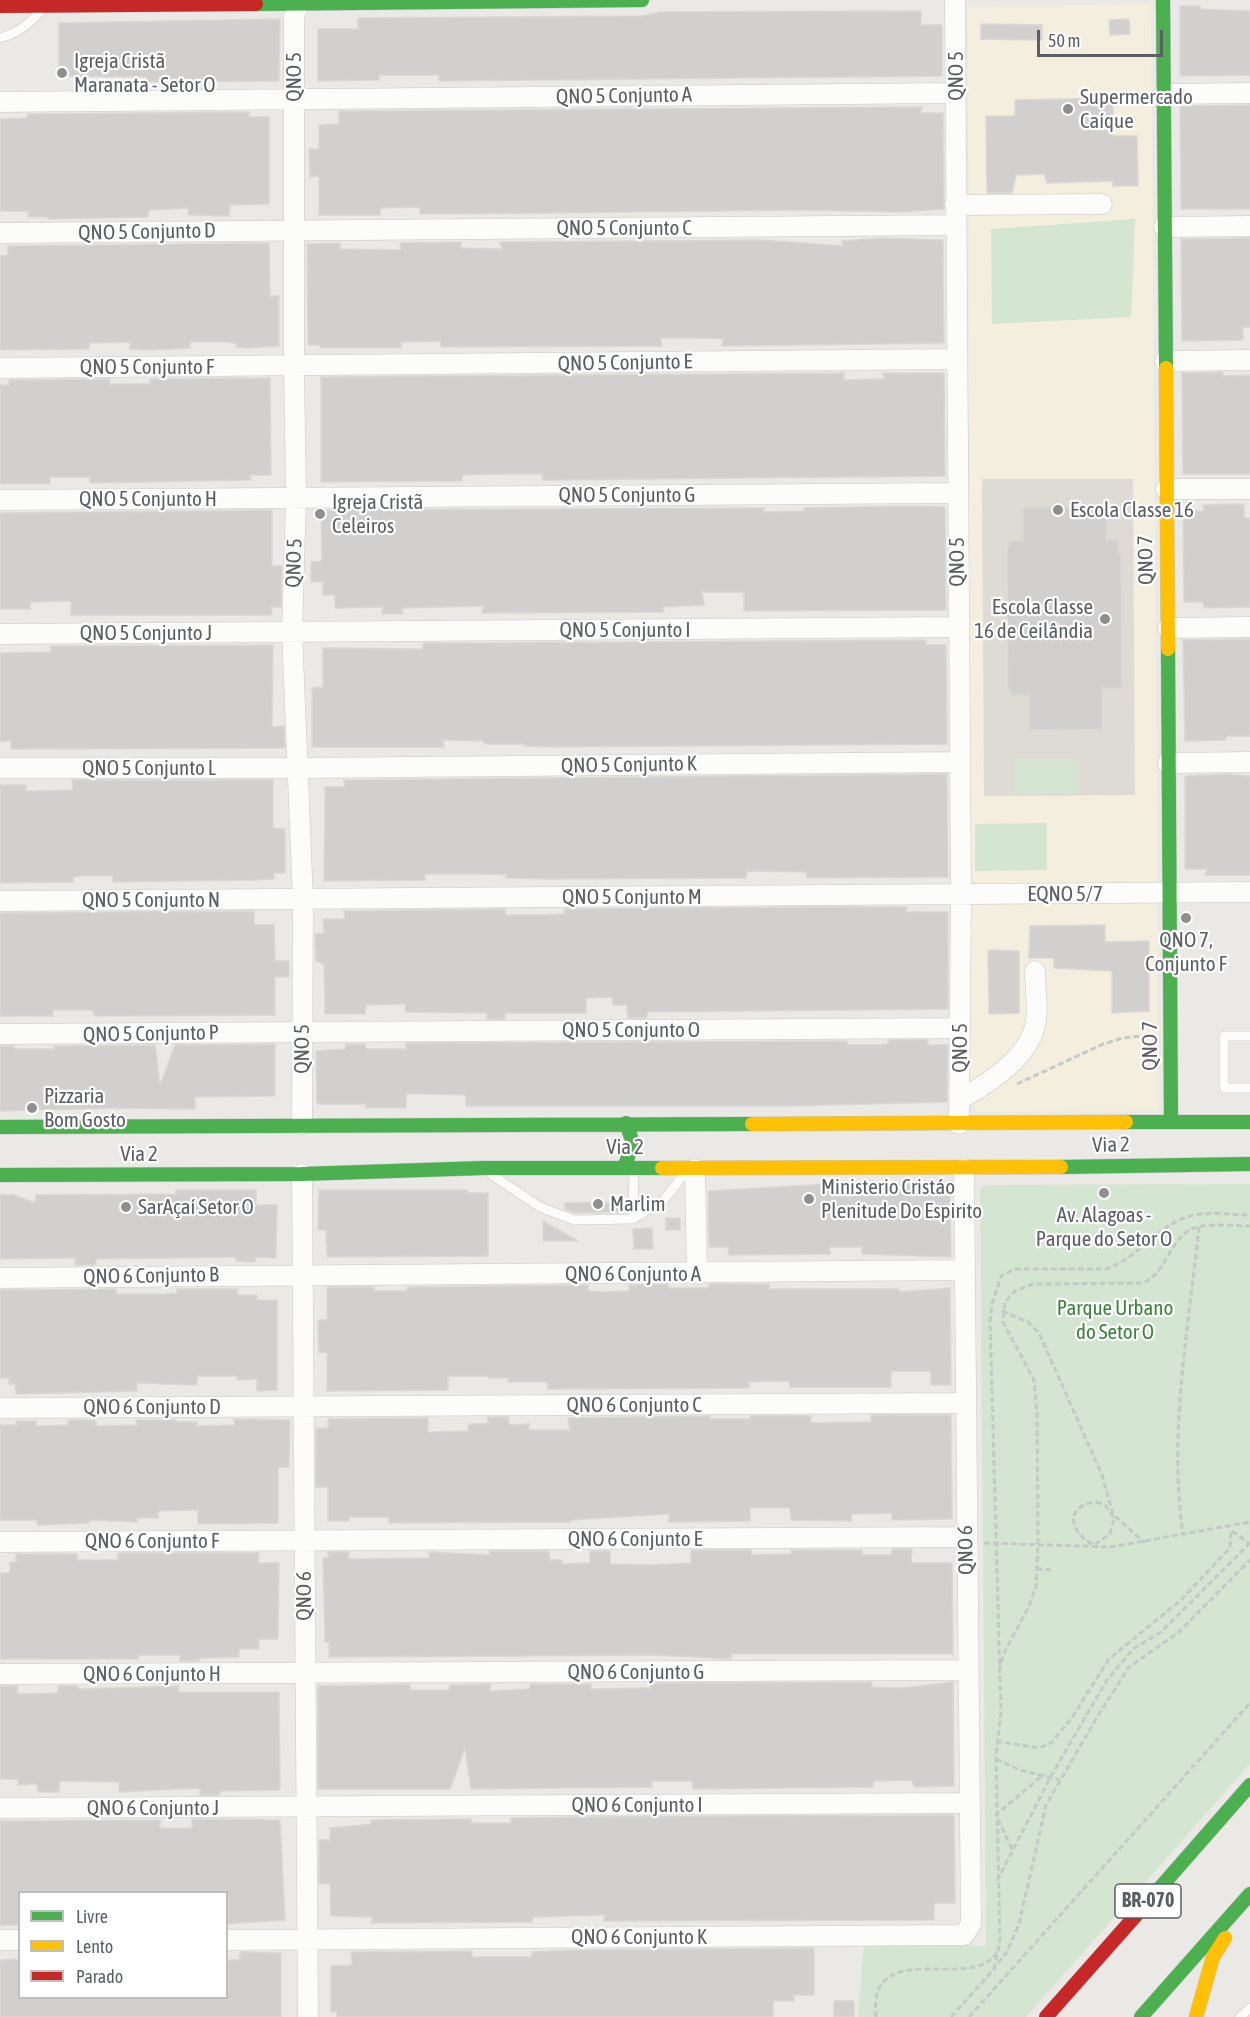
<!DOCTYPE html>
<meta charset="utf-8">
<style>
body{margin:0}
#map{position:relative;width:1250px;height:2017px;overflow:hidden;background:#ebe9e5;font-family:"Asap Condensed",sans-serif}
canvas{display:block}
.legend{position:absolute;left:18px;top:1891px;width:210px;height:108px;box-sizing:border-box;background:#fff;border:2px solid #bdbfc1;margin:0;padding:8px 10px;list-style:none;font-size:18px;color:#5b5f63}
.legend li{display:flex;align-items:center;gap:12px;height:30px}
.legend b{width:30px;border:2px solid #bdbfc1}
.scale{position:absolute;left:1037px;top:30px;width:126px;height:27px;box-sizing:border-box;border:3px solid #5b5f63;border-top:0;padding-left:8px;font-size:18px;line-height:21px;white-space:nowrap;color:#5b5f63;-webkit-text-stroke:4px #fff;paint-order:stroke}
</style>
<div id="map">
<canvas width="1250" height="2017"></canvas>
<ul class="legend">
<li><b style="height:8px;background:#4caf50"></b>Livre</li>
<li><b style="height:8px;background:#ffc107"></b>Lento</li>
<li><b style="height:8px;background:#c62828"></b>Parado</li>
</ul>
<div class="scale">50 m</div>
</div>
<script>
const g = document.querySelector('canvas').getContext('2d');
g.lineJoin = 'round';
function fillPath(path, color) { g.fillStyle = color; g.fill(path, 'evenodd'); }
function strokePath(path, color, width, dash) { g.strokeStyle = color; g.lineWidth = width; g.lineCap = dash ? 'butt' : 'round'; g.setLineDash(dash || []); g.stroke(path); }
function write(font, color, halo, rows, align = 'center') {
  g.font = font + ' "Asap Condensed",sans-serif'; g.lineWidth = 4.5; g.setLineDash([]); g.textBaseline = 'middle'; g.strokeStyle = halo; g.fillStyle = color; for (const [text, x, y, turn = 0] of rows) {
    g.save(); g.translate(x, y); g.rotate((+turn || 0) * Math.PI / 180); g.textAlign = isNaN(turn) ? turn : align; if (halo) g.strokeText(text, 0, 0); g.fillText(text, 0, 0); g.restore();
  }
}
const commercial = new Path2D(`
 M1151,4l8,1103 -4,4 -178,1 -7,-11 -2,-1094z`);
const education = new Path2D(`
 M982,479h151l2,316 -151,1z`);
const green = new Path2D(`
 M1135,219l-4,98 -139,7 -1,-95z
 M1015,759h63v34l-63,1z
 M1047,823v47l-72,1v-47z
 M1250,1184v580l-224,253h-168l6,-73 122,2 -6,-757 5,-4z`);
const building = new Path2D(`
 M1180,6h20v3l50,2v64l-70,1z
 M921,11v14h21v51l-503,5v-6h-60v5l-61,1v-52h40v-11l284,-2 18,-4z
 M280,19l-1,62 -132,1v-5l-88,-1v-53z
 M1129,19l1,15 -20,1 -1,-15z
 M981,24l61,1v15l-61,-1z
 M1113,98v38h24l1,50h-25v-5l-66,2 -3,-9 -28,1 -4,18h-25l-1,-77h29v-16z
 M1250,105v104h-69l-1,-103z
 M922,107l-2,6h23l1,96 -42,3 -100,-2 -342,4h-40v-7l-39,1 -1,7h-61v-39l-9,1 -1,-28h10v-24l20,-1v-13z
 M249,112v5h20v87l-39,1 -1,11 -41,-1v-7l-39,2 -1,7 -100,2v-2h-20v-6h-28v-92l27,-1 1,-4z
 M883,238l60,2 1,103 -222,3 1,-7 -21,-1h-41l1,8 -221,1v-6l-40,1v6h-81v-3h-12l-1,-101 33,-1v6l61,1 -1,-7 61,-1v6l41,1 -2,-7 262,-2 81,6 -1,-5z
 M1250,238v89h-7v13l-61,1 -1,-102z
 M269,243l1,53h9v50l-29,2 -14,-1 1,-3 -7,-2h-40v6l-41,2 -19,-1v-7l-41,1v6l-89,1v-94l8,-1v-9z
 M1223,372v4l27,-1v99h-67l-1,-101z
 M844,373v7l40,-1 -1,-6h61l1,103 -398,4h-4l-1,-6h-40l-40,1v6l-141,1v-105z
 M270,378l1,97h-21l1,5 -161,3v-6h-40v7h-50v-99h9v-5l101,-1v5h40v-5z
 M1244,504v14h6v89l-46,1 -1,-6h-19l-1,-91h21l-1,-6z
 M904,506l41,1 1,103 -202,1v-19h-42l2,13 -42,2 2,5 -182,1 1,-7 -40,1 -41,1 1,6h-21l1,-7 -48,1v-13h-12v-13h-12v-20l11,-1 -1,-51 422,-2h21l-1,4 41,-1v-3z
 M1023,507h83v33h12v12h3l1,136h-20v41l-73,1v-35h-18l-1,-6h-2l-1,-136 2,-12h14z
 M272,510v56h10l-1,41h-10l1,8h-201v-14l-41,1v7h-30v-96z
 M1250,639v97h-23l-2,4 -40,1 -2,-101z
 M926,640v5h20l1,99 -402,3 -21,-1 1,-2h-41v-3l-41,-1 1,7h-132v-59l11,-1v-39l100,1v-6h53z
 M273,645l-1,82 12,-1 1,22 -274,1v-8h-11v-88l51,-1v-6z
 M947,774l1,103 -141,1 -1,-6 -59,-1 -1,7 -200,1 -40,-1v-3l-21,-1h-60v6l-101,1 1,-94h20l-1,-7z
 M1226,774l24,2v99h-45l3,-6h-23v-93z
 M72,780h201v48l12,1v44h-11v6l-20,1 -141,2v-6h-34l-6,1v5l-73,1v-98h26v6h6l41,-1z
 M807,907h100l-1,5h42v97l-300,3 -2,6h-18l-1,-13h-14l-1,-8 -26,1v15h-81v6h-18v-6l-82,-1 1,-8 -40,1 -1,9h-40l-1,-50 -8,-3 -1,-27 9,-1 -1,-14h22l-1,-8 161,-2 1,6h39l19,-1 1,-5z
 M254,911v14h20l1,36h14v16h-14v38l-181,1 -1,-6h-40v6h-53v-103z
 M1105,925v17l44,-1v70l-37,2v-42l-58,-3v-10h-25l1,-32z
 M988,950l31,1v62l-30,1z
 M888,1040h40v5h20l-1,57 -159,4h-322v-11l-40,-1h-20v14h-40v-4h-49l-1,-53 29,-2 1,-5h19l1,5h40v-6l441,-2v4h33l8,-1z
 M275,1044v52l-80,1v12l-81,-1 -114,3v-65h14v3h40v-3l101,-1 5,40 15,-40z
 M829,1184l121,1 1,72 -89,-3v-7h-33l1,7 -101,1 -1,-8h-19l-1,-56z
 M176,1190h80v15h21l-1,53 -21,-1 1,5 -20,-1v-4l-140,2v6h-21v-7l-75,1v-64h14l21,8 1,-8 140,-1z
 M319,1190h148v3h21v63l-161,1 -1,-27h-8z
 M627,1202l-1,10 -51,1 -10,-4v-6z
 M666,1218h14v12h-14z
 M543,1221l35,20h-35z
 M652,1228l1,21h-19l-1,-20z
 M668,1284v4h41v-4h60v5h130v3l51,-4 1,97h-20v-14h-40v16h-101l-1,-6 -40,1v6l-201,1 -1,-7h-39v-4h-20v-2h-40v14l-121,1v-39l-8,1 -1,-33h9v-33h47v4h33v-4l181,-2v6l15,1 26,-1v-6z
 M116,1289v5h47l14,-1v-4h60l1,6h19v5h20v90l-20,1v-12l-20,1v-4h-40v9l-60,-2v8l-121,3 -1,-10h-6v-6h-9v-88z
 M871,1415h80l1,104 -60,1v-7l-40,1 -1,7 -60,-1 -1,-12h-40v13l-81,1v-8l-99,6v2l-181,1v-6h-40v4h-21v-34h-12v-59h12v-9l100,-1v14l40,-1v-7h20v-7h20l1,8 20,-1v6h41l-2,-12 142,-2v3h40v-3h61v7l60,-1z
 M234,1419l56,1 -1,47h-11v56l-80,1v-14l-40,1v7h-21v4l-48,-2v3l-52,2v-5h-37v-95h17l-1,-4h20v5l32,-1v-5h28v6l41,-1 -1,-5h40v2h21v4l38,-1z
 M892,1549h20l-1,14h41l1,91h-222v5l-75,-4 -327,2v-15h-4l-2,-84h5v-6h21l-1,7 81,-1v-6l61,3 -1,-4h60l1,9h12v4l28,-1v-12h20v13l40,1 41,-2v-13h60v5l40,-1v-4h71v5h29z
 M118,1553h141l-1,10h21l-1,76h-19v10h-20v8l-40,1v3h-19v-6h-41l-1,4h-138v-86h10v-11h6v-8h61v6h41z
 M872,1682v5l30,1 51,-6 1,104 -40,1 -2,-7 -39,1v6l-180,2 -1,-8h-40v6l-181,2 -6,-41 -15,41h-132v-103l92,-2v6h39l1,-5 41,-1 -1,7 40,-2v-5h61v5l59,-1 1,-5z
 M0,1686h18l-1,8 41,-1v-7h20v3l101,-3 -1,6h101l1,98 -60,1v4h-20v-7l-81,4v-10l-59,-1 -1,11h-21l-1,-8 -19,1v-6h-18z
 M954,1815l1,88h-21v17l-331,1 2,-6 -72,2 -1,5 -161,1 2,-6 -42,-1 -1,-32h-11v-44h11v-12l41,-4v-4l100,-1v4h40v-5l66,-1z
 M192,1819l88,1 5,100 -59,4v-31h-206v32h-20v-104l160,-1v8h32z
 M814,1948v47h-20v6h-21v16h-436v-5h-6v-46l21,-1 -1,-13 121,-1v6h60v-5l40,-2z
 M240,1952l41,1v64h-281v-57l20,-1v39h206v-38h14z
 M834,2001h20v16h-20z`);
const path = new Path2D(`
 M1017,1084l84,-39 21,-7 29,-3
 M1199,1227c-10,98 -31,209 -16,307l67,-12
 M1002,1311l26,11 11,11 63,142 12,43
 M1096,1502l9,3 9,13 -4,16 -16,11c-25,-12 -30,-40 2,-43z
 M1115,1516l30,27
 M1232,1531l18,13
 M984,1543l127,4 72,-13
 M1037,1569l14,1
 M999,1671l4,-16 26,-49 7,-20 2,-43 -1,-130 -3,-33 -31,-58 2,-20 10,-11 18,-7 110,-1c25,-10 27,-50 55,-56 16,-4 36,-1 52,-1
 M996,1741l43,7 12,-5 20,-24 38,-60 72,-59 49,-52 1,-18
 M996,1759l24,11 40,10
 M1012,1849l-16,-34 48,-41
 M997,1881l54,-105 56,-96 26,-31 28,-17 89,-89
 M998,1963l9,-11 12,-28 27,-119 53,-91 30,-47 50,-35 71,-72
 M994,1969l6,-28 -4,-183 5,-47 -11,-390 2,-17 9,-28 14,-7h91c31,-10 48,-40 78,-51 19,-8 46,-3 66,-3
 M876,2017c-9,-84 101,-22 121,-66
 M951,2017l44,-49
 M969,2017l281,-314`);
const lane = new Path2D(`
 M0,38c17,-5 28,-13 40,-26
 M1250,1036h-26v52h26
 M492,1175l48,32 34,13 59,-1 31,-19 21,-27
 M633,1219l1,-49
 M1240,2017l10,-9`);
const street = new Path2D(`
 M955,0l6,895 -2,229
 M299,4l-5,12v350l2,132 -4,134 11,268 -1,224
 M1164,94l86,-1
 M0,102l956,-9
 M955,205l147,-1
 M1164,227l86,-1
 M0,233l955,-8
 M1165,361l85,-1
 M0,368l956,-9
 M1166,489h84
 M0,500l957,-7
 M1168,628l82,-1
 M0,634l957,-7
 M1168,763l82,-1
 M0,768h298l661,-6
 M0,901l1250,-9
 M0,1034l960,-6
 M960,1099c28,-15 67,-40 75,-73 4,-16 0,-39 0,-55
 M695,1169l2,105
 M302,1174l6,843
 M0,1278l964,-8
 M0,1408l964,-5
 M0,1542l966,-5
 M0,1674l967,-4
 M0,1808l969,-5
 M0,1940h20
 M226,1940l738,-5 7,-11 -7,-755`);
const fast = new Path2D(`
 M1163,0l3,368
 M256,4l386,-4
 M1168,649l3,471
 M1126,1122h124
 M0,1127l752,-3
 M1061,1167l189,-3
 M624,1168l9,-25 -7,-20
 M0,1175l302,-1 181,-6h179
 M1138,1913l112,-128
 M1141,2017l109,-123`);
const slow = new Path2D(`
 M1166,368l2,281
 M752,1124l374,-2
 M662,1168l399,-1
 M1196,2017l17,-60 12,-19`);
const jam = new Path2D(`
 M0,6l256,-2
 M1046,2017l92,-104`);
const markers = [
 [62,73,6,"#8d8f90"],
 [1068,109,6,"#8d8f90"],
 [1058,510,6,"#8d8f90"],
 [320,514,6,"#8d8f90"],
 [1105,619,6,"#8d8f90"],
 [1186,918,6,"#8d8f90"],
 [32,1108,6,"#8d8f90"],
 [1104,1193,6,"#8d8f90"],
 [809,1199,6,"#8d8f90"],
 [598,1204,6,"#8d8f90"],
 [126,1207,6,"#8d8f90"]
];
const shields = [
 [1148,1901,66]
];
const shieldNames = [
 ["BR-070",1148,1901]
];
const poiNames = [
 ["Igreja Cristã",74,61],
 ["Maranata - Setor O",74,85],
 ["Supermercado",1080,97],
 ["Caíque",1080,121],
 ["Igreja Cristã",332,502],
 ["Celeiros",332,526],
 ["Escola Classe 16",1070,510],
 ["Escola Classe",1093,607,"right"],
 ["16 de Ceilândia",1093,631,"right"],
 ["QNO 7,",1186,940,"center"],
 ["Conjunto F",1186,964,"center"],
 ["Pizzaria",44,1096],
 ["Bom Gosto",44,1120],
 ["Ministerio Cristáo",821,1187],
 ["Plenitude Do Espirito",821,1211],
 ["Marlim",610,1204],
 ["SarAçaí Setor O",138,1207],
 ["Av. Alagoas -",1104,1215,"center"],
 ["Parque do Setor O",1104,1239,"center"]
];
const streetNames = [
 ["QNO 5",956,76,-90],
 ["QNO 5",294,77,-90],
 ["QNO 5 Conjunto A",624,96,-1],
 ["QNO 5 Conjunto C",624,228],
 ["QNO 5 Conjunto D",147,232,-1],
 ["QNO 5 Conjunto E",625,363,-1],
 ["QNO 5 Conjunto F",147,367],
 ["QNO 5 Conjunto G",627,495],
 ["QNO 5 Conjunto H",148,499],
 ["QNO 7",1146,560,-91],
 ["QNO 5",957,562,-90],
 ["QNO 5",294,563,-88],
 ["QNO 5 Conjunto I",625,630],
 ["QNO 5 Conjunto J",146,633],
 ["QNO 5 Conjunto K",629,765,-1],
 ["QNO 5 Conjunto L",149,768],
 ["EQNO 5/7",1065,894],
 ["QNO 5 Conjunto M",632,897],
 ["QNO 5 Conjunto N",151,900],
 ["QNO 5 Conjunto O",631,1030],
 ["QNO 5 Conjunto P",151,1034,-1],
 ["QNO 7",1150,1046,-90],
 ["QNO 5",960,1048,-90],
 ["QNO 5",302,1049,-90],
 ["Via 2",1111,1145,-1],
 ["Via 2",625,1147],
 ["Via 2",139,1154],
 ["QNO 6 Conjunto A",633,1274],
 ["QNO 6 Conjunto B",151,1276,-1],
 ["QNO 6 Conjunto C",634,1405],
 ["QNO 6 Conjunto D",152,1407],
 ["QNO 6 Conjunto E",635,1539],
 ["QNO 6 Conjunto F",152,1541],
 ["QNO 6",966,1550,-91],
 ["QNO 6",304,1596,-90],
 ["QNO 6 Conjunto G",636,1672],
 ["QNO 6 Conjunto H",152,1674],
 ["QNO 6 Conjunto I",637,1805],
 ["QNO 6 Conjunto J",153,1808],
 ["QNO 6 Conjunto K",639,1937]
];
const parkNames = [
 ["Parque Urbano",1115,1308],
 ["do Setor O",1115,1332]
];
fillPath(commercial, '#f4eede');
fillPath(education, '#dedbd5');
fillPath(green, '#d4e6d1');
fillPath(building, '#d1d0ce');
strokePath(building, '#dad8d4', 1.5);
strokePath(lane, '#c7c8c7', 10);
strokePath(street, '#c7c8c7', 21);
strokePath(fast, '#c7c7c6', 15);
strokePath(slow, '#c7c7c6', 15);
strokePath(jam, '#c7c7c6', 15);
strokePath(path, '#c5cac8', 3, [6, 3]);
strokePath(lane, '#fcfcfb', 9);
strokePath(street, '#fcfcfb', 20);
strokePath(fast, '#4caf50', 14);
strokePath(slow, '#ffc107', 14);
strokePath(jam, '#c62828', 14);
for (const [x, y, r, color] of markers) { const dot = new Path2D(); dot.arc(x, y, r, 0, 2 * Math.PI); g.fillStyle = color; g.fill(dot); strokePath(dot, '#fff', 2); }
for (const [x, y, w] of shields) { const box = new Path2D(); box.roundRect(x - w / 2, y - 17, w, 34, 4.5); g.fillStyle = '#fff'; g.fill(box); strokePath(box, '#5b5f63', 1.5); }
write('bold 20px', '#5b5f63', null, shieldNames);
write('21px', '#5b5f63', '#fff', poiNames, 'left');
write('21px', '#5b5f63', '#fff', streetNames);
write('21px', '#39843a', '#fff', parkNames);
</script>
